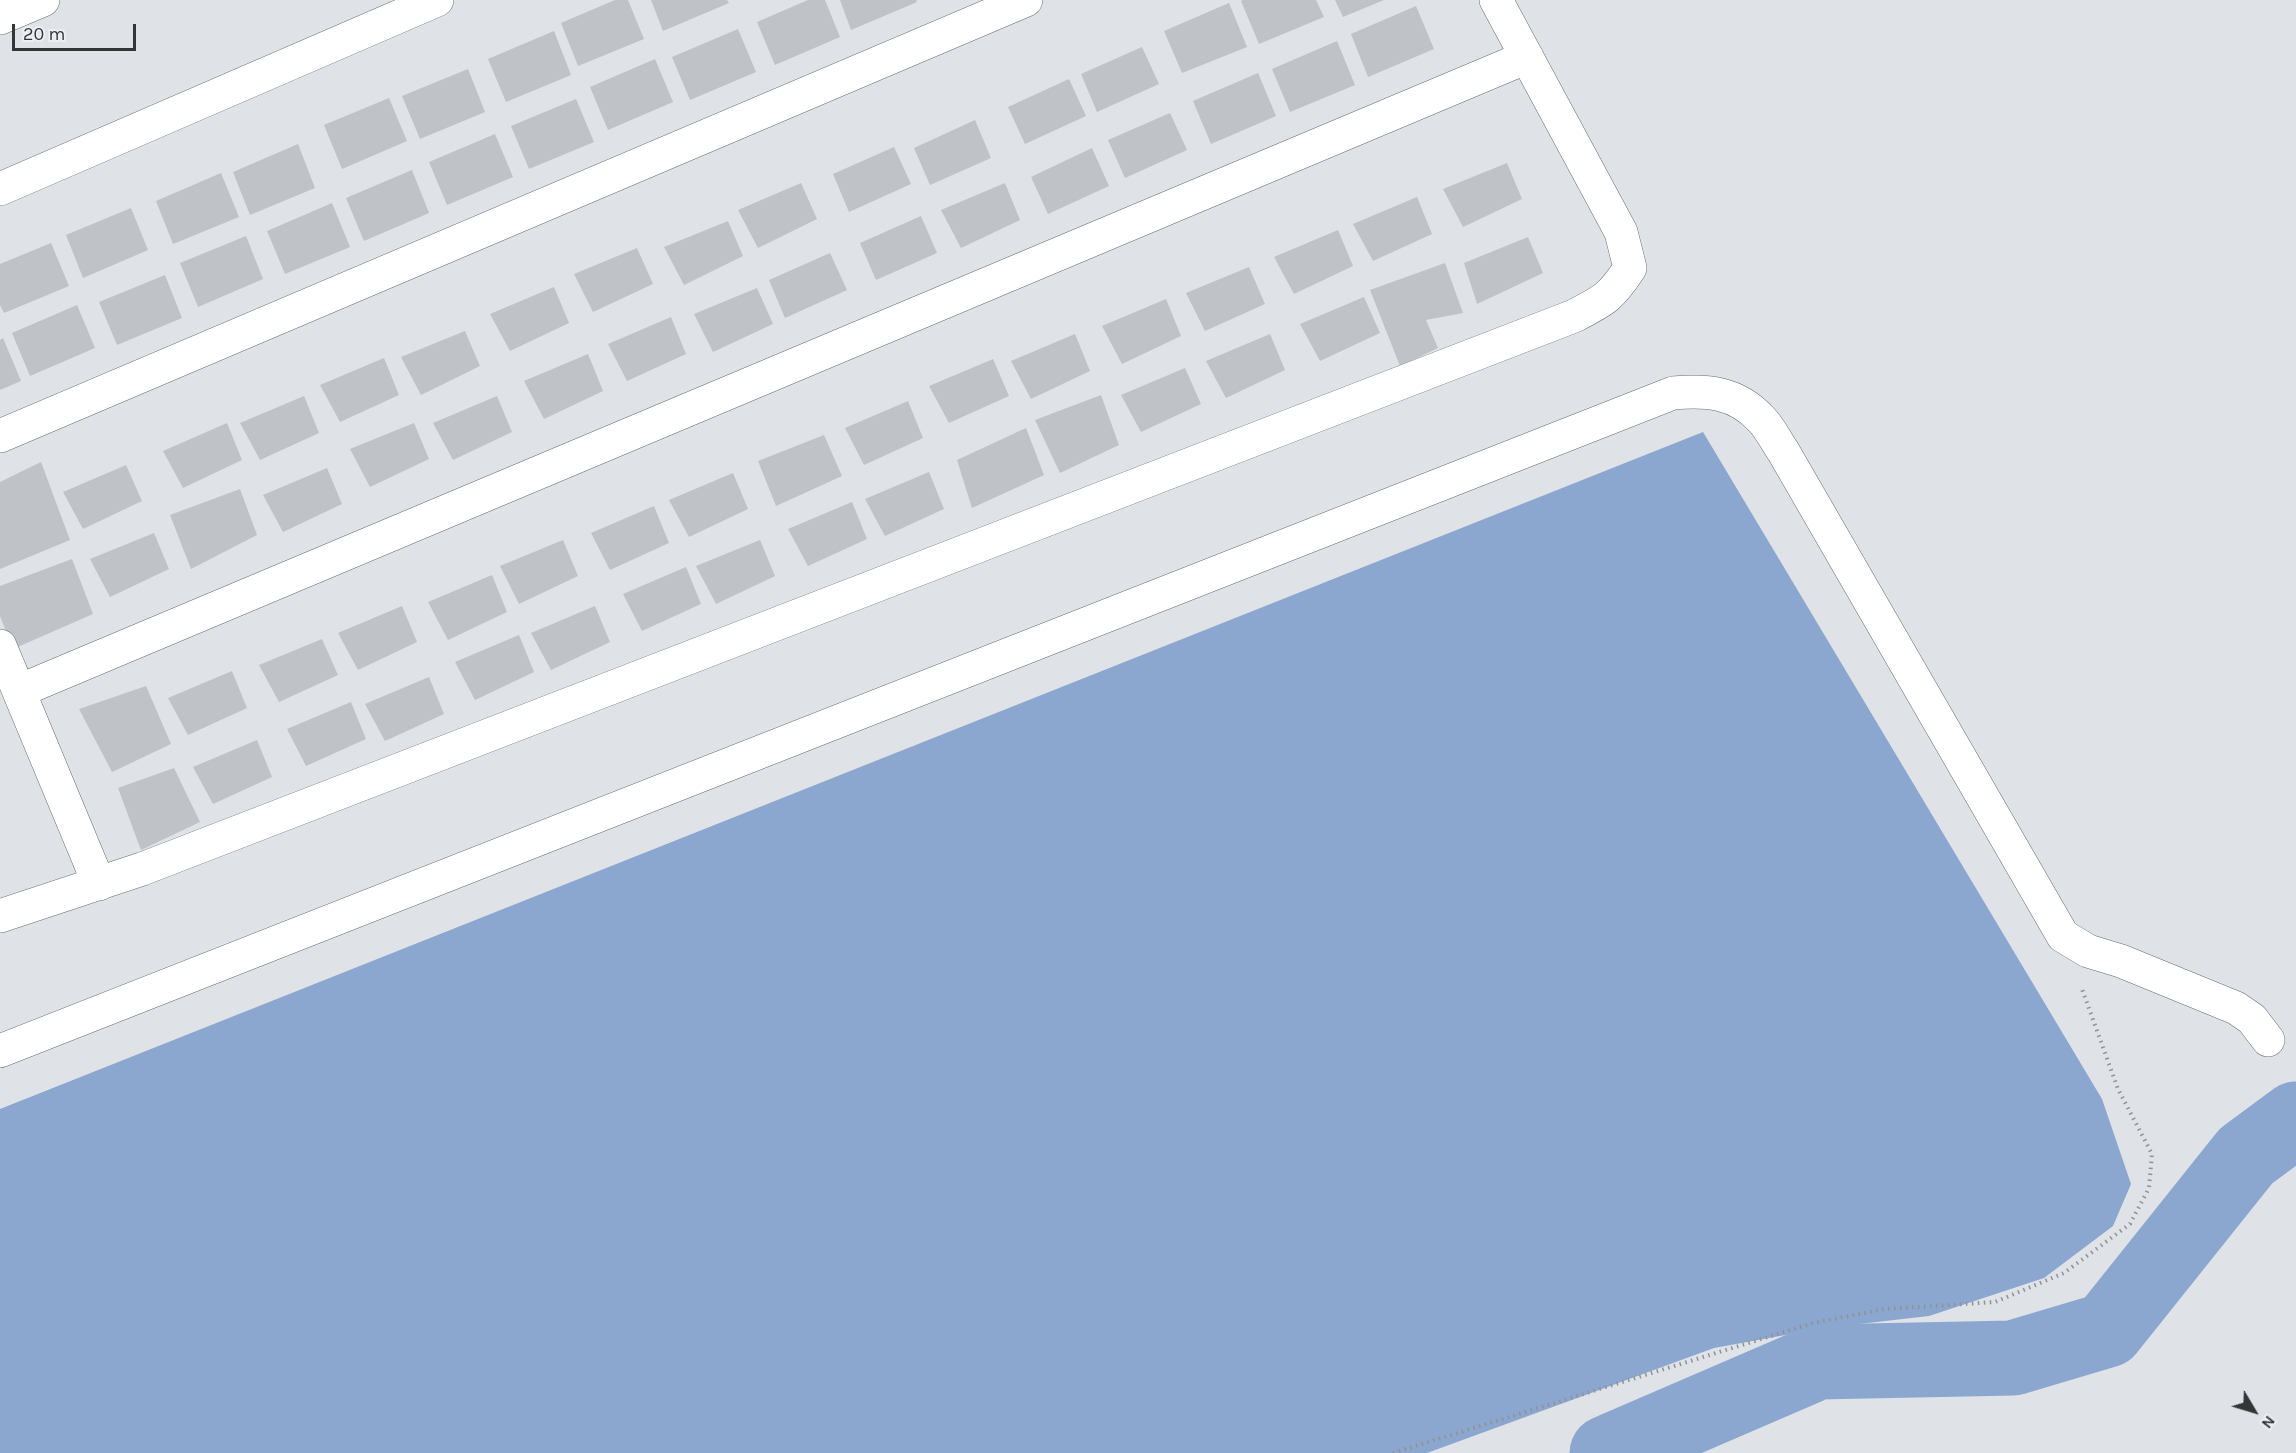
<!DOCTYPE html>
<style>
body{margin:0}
#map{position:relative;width:2296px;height:1453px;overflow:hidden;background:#dfe2e6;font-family:Karla,sans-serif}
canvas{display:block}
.north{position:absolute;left:2224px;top:1381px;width:60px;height:60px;-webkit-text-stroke:4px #eceff3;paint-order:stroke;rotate:128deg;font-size:16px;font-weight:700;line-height:24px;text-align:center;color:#343536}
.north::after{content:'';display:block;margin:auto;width:21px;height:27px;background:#343536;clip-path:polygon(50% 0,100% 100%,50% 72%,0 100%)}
.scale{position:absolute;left:12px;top:24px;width:124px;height:27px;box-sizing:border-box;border:3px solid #343536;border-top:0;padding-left:8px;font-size:18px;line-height:21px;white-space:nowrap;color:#343536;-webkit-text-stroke:4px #eceff3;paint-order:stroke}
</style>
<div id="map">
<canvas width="2296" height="1453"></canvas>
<div class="north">N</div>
<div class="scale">20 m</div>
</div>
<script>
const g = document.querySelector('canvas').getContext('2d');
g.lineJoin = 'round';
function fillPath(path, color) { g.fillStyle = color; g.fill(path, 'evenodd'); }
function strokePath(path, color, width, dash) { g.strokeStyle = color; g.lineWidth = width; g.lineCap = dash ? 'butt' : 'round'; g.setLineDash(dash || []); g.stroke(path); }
const water = new Path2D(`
 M1703,432l399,667 29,85 -18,42 -69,52 -115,38 -105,12 -110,20 -287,105h-1427v-344z`);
const river = new Path2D(`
 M1607,1453l211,-91 195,-4 94,-28 139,-174 50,-37`);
const building = new Path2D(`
 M615,0h13l16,39 -66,27 -17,-43z
 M651,0h76l2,3 -66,28z
 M808,0h17l15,37 -65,28 -18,-43z
 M840,0h76l1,2 -66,28z
 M1243,0h73l8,17 -65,27 -18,-43z
 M1335,0h49l-41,17z
 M1229,3l18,44 -65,26 -18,-42z
 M1416,6l18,43 -66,28 -17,-43z
 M738,29l18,43 -66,28 -18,-43z
 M554,31l17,44 -65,27 -18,-43z
 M1337,41l18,44 -65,27 -18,-43z
 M1142,47l17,37 -62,28 -16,-38z
 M655,59l18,43 -65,28 -18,-43z
 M468,69l17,43 -65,27 -18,-43z
 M1258,73l18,43 -65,28 -18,-43z
 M1069,79l17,37 -61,28 -17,-37z
 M389,98l18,43 -65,28 -18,-44z
 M576,99l18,43 -65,27 -18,-43z
 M1170,113l17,37 -62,28 -17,-38z
 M975,120l16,38 -61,27 -16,-37z
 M495,134l18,43 -66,28 -18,-43z
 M298,144l17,44 -65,27 -17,-43z
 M894,147l17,37 -62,28 -16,-38z
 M1092,148l17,38 -61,28 -17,-37z
 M1507,163l15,36 -59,28 -20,-38z
 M412,170l17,43 -65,28 -18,-43z
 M221,173l18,44 -66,27 -17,-43z
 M801,183l16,36 -59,29 -20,-38z
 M1005,183l15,37 -59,28 -20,-38z
 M1417,197l15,37 -59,27 -20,-37z
 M332,203l18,44 -65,27 -18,-43z
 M131,208l17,42 -65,28 -17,-43z
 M921,216l16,37 -61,27 -16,-37z
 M728,221l15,35 -59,29 -20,-38z
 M1338,230l15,36 -59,28 -20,-37z
 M246,236l17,43 -65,28 -18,-44z
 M1528,237l15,36 -66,31 -13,-41z
 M51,243l18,43 -65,27 -4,-8v-41z
 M637,248l16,36 -60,28 -19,-38z
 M830,253l17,37 -62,28 -16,-38z
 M1445,263l18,50 -37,7 12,28 -38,18 -30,-76z
 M1249,267l16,37 -60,27 -19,-38z
 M165,275l17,43 -65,27 -18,-43z
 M554,287l15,36 -59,28 -20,-37z
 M757,288l16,36 -60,28 -19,-38z
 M1364,297l16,36 -60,28 -20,-37z
 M1166,299l15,37 -59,28 -20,-38z
 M77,305l18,43 -65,28 -18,-43z
 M671,317l15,37 -59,27 -19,-37z
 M465,331l15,35 -59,29 -20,-38z
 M1075,334l15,37 -59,28 -20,-38z
 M1270,334l15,36 -59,28 -20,-37z
 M3,338l18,43 -21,9v-50z
 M588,354l15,37 -59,28 -20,-38z
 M384,358l15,37 -59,27 -20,-37z
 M993,359l16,37 -60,27 -20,-37z
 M1185,368l16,36 -60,28 -20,-37z
 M1101,395l18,50 -59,28 -25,-53z
 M304,396l15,37 -59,27 -20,-37z
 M497,396l15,36 -59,28 -20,-37z
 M908,401l15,37 -59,27 -19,-37z
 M227,423l15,37 -59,28 -20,-37z
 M414,423l15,36 -59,28 -20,-38z
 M1026,428l18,47 -72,33 -15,-48z
 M824,435l18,41 -66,30 -18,-45z
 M41,462l29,78 -70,29v-87z
 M126,465l16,36 -59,28 -20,-37z
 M327,468l15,36 -59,28 -20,-37z
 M929,472l15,37 -59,27 -20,-37z
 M733,473l15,36 -59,28 -20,-37z
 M240,489l17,46 -66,34 -21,-54z
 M852,502l15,37 -59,27 -20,-37z
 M654,506l15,37 -59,27 -19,-37z
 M154,533l15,36 -59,28 -20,-38z
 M563,540l15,36 -59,28 -19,-38z
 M760,540l15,36 -59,28 -20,-38z
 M72,559l21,55 -80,35 -13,-33v-30z
 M686,567l15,37 -59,27 -19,-37z
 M492,575l15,37 -59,28 -20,-38z
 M402,606l15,36 -59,28 -20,-37z
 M595,606l15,36 -59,28 -20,-37z
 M519,635l15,37 -59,28 -20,-38z
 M322,639l16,36 -59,27 -20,-37z
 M232,671l15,37 -59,27 -20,-37z
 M429,677l15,37 -59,27 -20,-37z
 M146,686l25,58 -59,28 -33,-63z
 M351,702l15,37 -60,27 -19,-37z
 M257,740l15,37 -59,27 -20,-37z
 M174,768l26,54 -59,28 -23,-62z`);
const path = new Path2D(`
 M1393,1453l420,-130 72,-14 110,-7 69,-29 66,-49 19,-36 3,-34 -34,-65 -36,-100`);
const street = new Path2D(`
 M0,18l43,-18
 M0,189l437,-189
 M0,436l1026,-436
 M0,646l99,238
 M19,691l1508,-634
 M0,916l142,-47 1432,-553c31,-16 37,-19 56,-48l-9,-36 -125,-232
 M0,1051l1673,-658c34,-3 63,-1 88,26 9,9 15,22 22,32l280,485 25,15 33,10 115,47 16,11 16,21`);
fillPath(water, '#8ba7d0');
strokePath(river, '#8ba7d0', 75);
fillPath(building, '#bfc2c6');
strokePath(street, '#696c6f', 34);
strokePath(path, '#909294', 4, [1.5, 4.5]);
strokePath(street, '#fff', 33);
</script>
